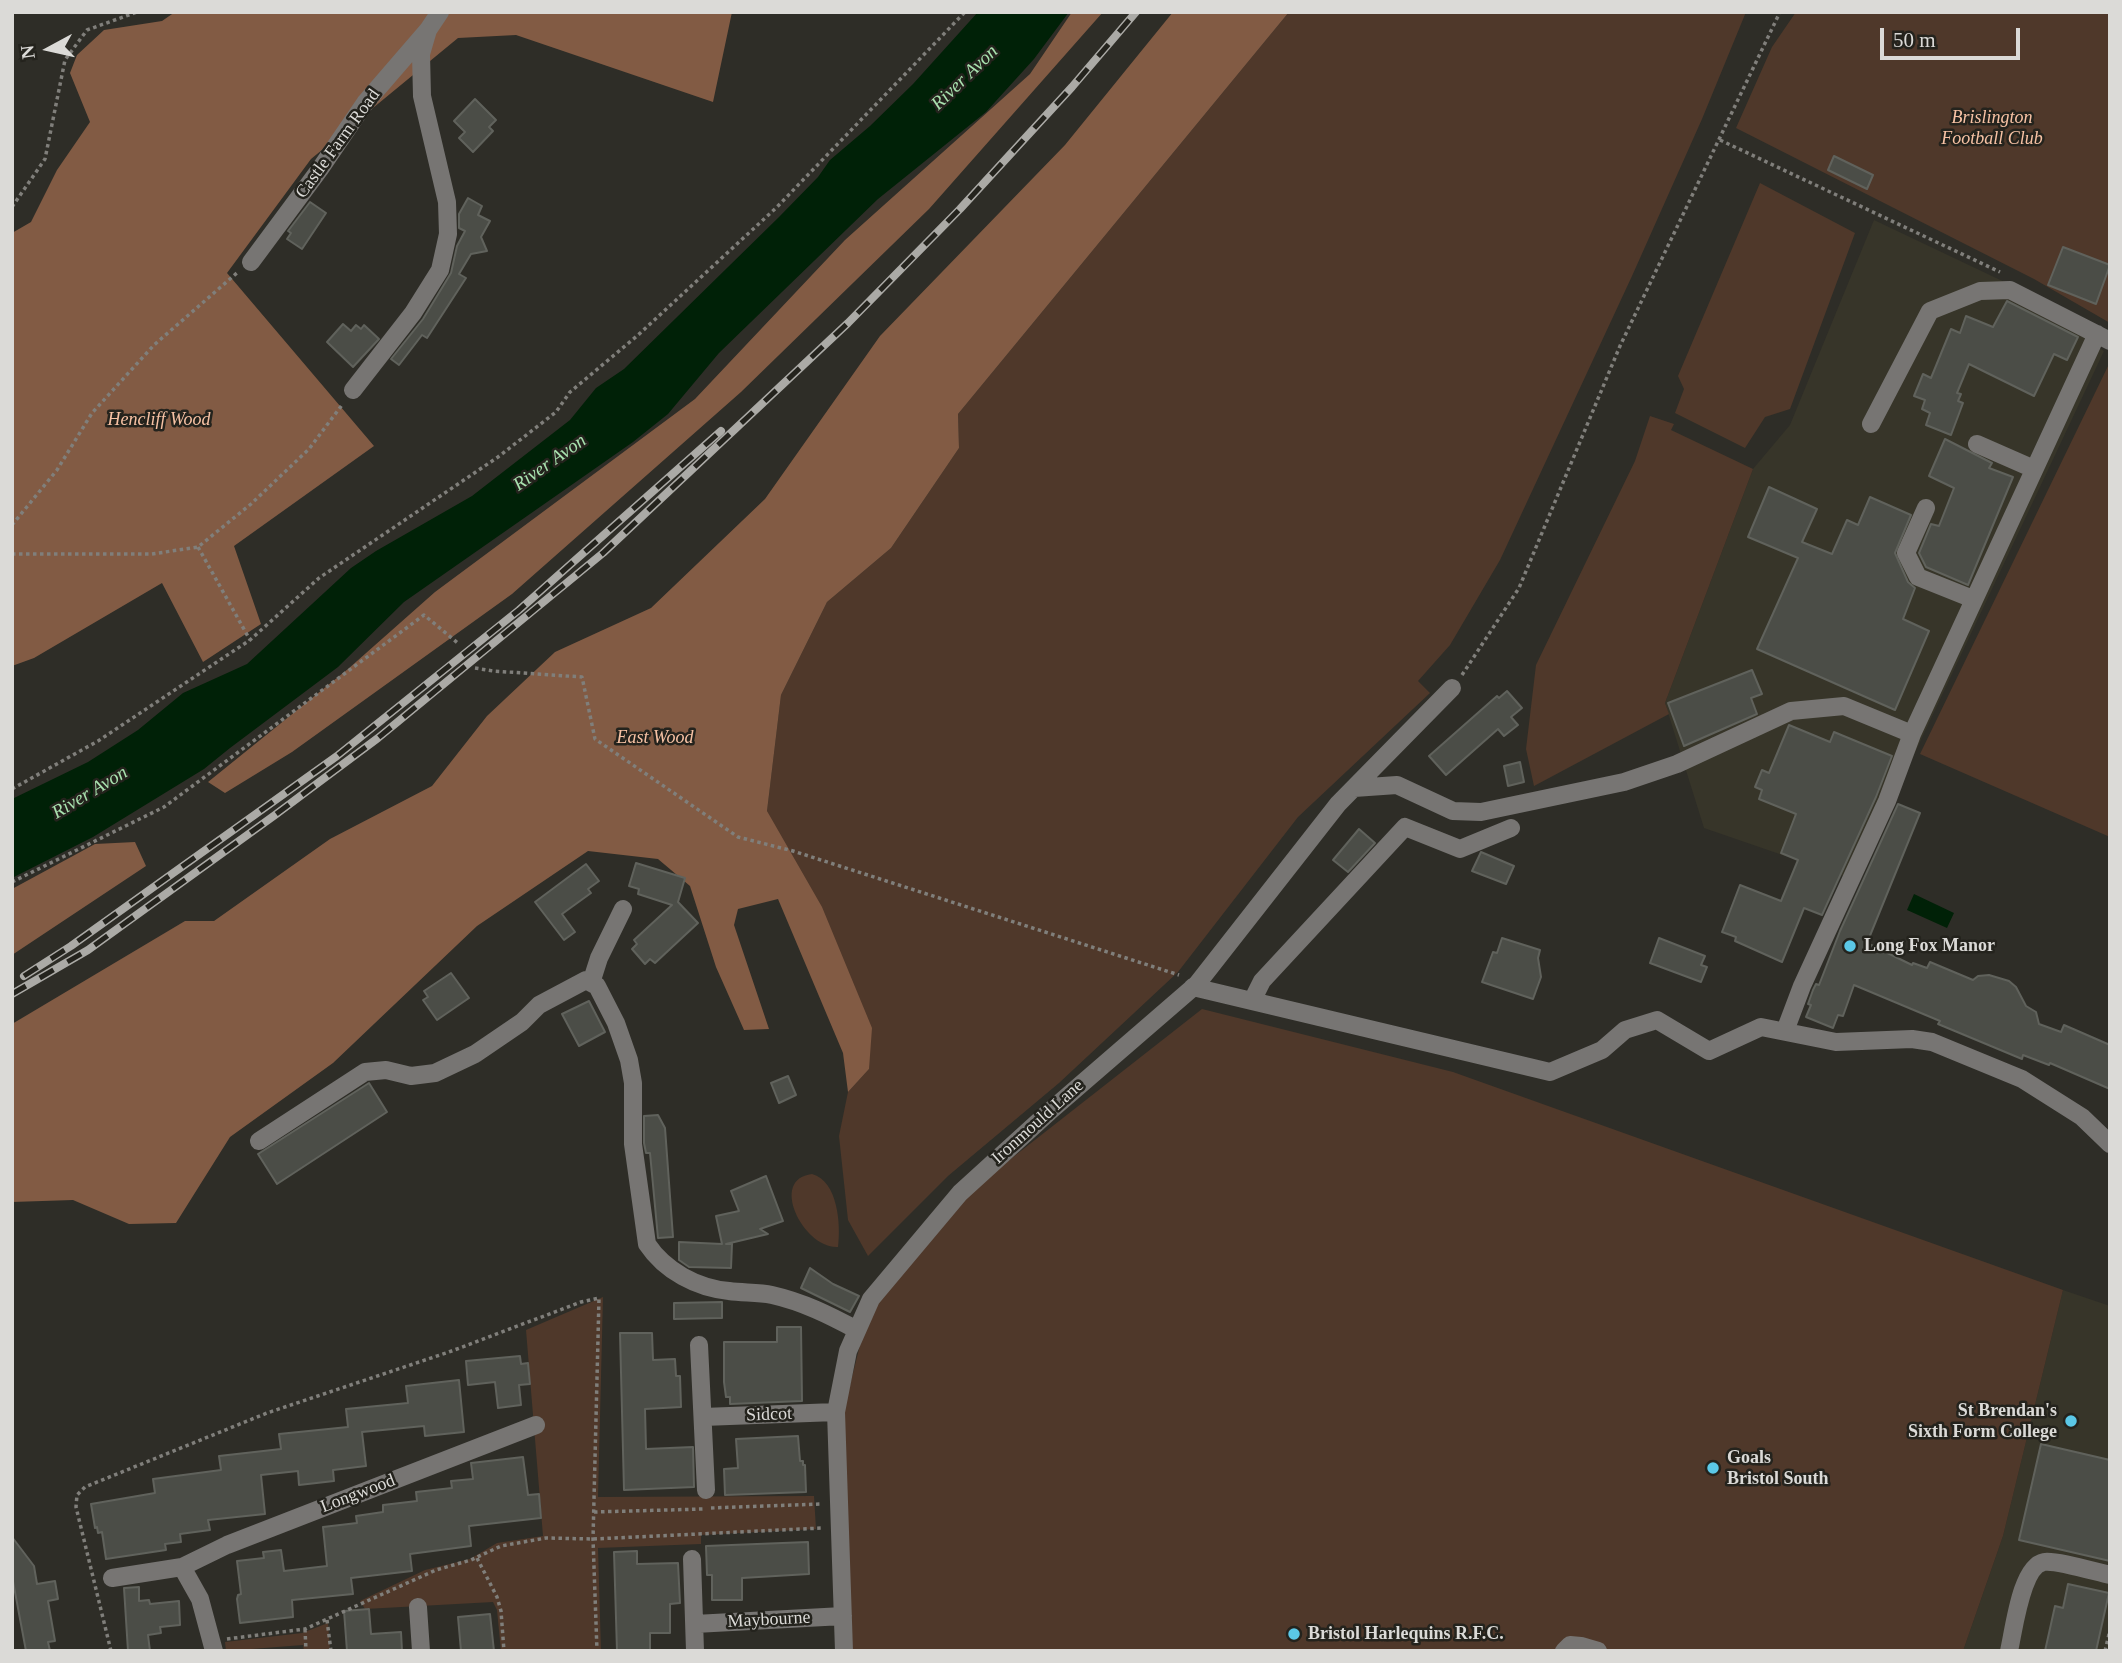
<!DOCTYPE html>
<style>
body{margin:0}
#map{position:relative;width:2122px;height:1663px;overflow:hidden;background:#2e2d27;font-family:"Times New Roman",serif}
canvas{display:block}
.frame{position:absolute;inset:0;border:14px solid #dbdad7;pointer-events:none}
.north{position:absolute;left:14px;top:14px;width:70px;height:70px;-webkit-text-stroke:5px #24231d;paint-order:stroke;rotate:262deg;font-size:19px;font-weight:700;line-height:28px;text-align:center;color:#dbdad7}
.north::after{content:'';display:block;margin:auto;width:24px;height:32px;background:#dbdad7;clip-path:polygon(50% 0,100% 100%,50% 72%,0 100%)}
.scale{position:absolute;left:1880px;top:28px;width:140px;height:32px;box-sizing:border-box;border:4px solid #dbdad7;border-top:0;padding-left:9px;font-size:21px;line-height:24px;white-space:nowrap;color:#dbdad7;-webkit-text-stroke:5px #24231d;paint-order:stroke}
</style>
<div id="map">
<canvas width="2122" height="1663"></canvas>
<div class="frame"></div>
<div class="north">N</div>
<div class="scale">50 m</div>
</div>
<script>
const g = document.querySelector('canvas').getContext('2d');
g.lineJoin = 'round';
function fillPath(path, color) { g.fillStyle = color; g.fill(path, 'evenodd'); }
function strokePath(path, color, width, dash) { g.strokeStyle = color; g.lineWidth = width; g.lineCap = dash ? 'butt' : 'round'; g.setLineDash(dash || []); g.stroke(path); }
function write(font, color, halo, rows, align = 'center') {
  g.font = font + ' "Times New Roman",serif'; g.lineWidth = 5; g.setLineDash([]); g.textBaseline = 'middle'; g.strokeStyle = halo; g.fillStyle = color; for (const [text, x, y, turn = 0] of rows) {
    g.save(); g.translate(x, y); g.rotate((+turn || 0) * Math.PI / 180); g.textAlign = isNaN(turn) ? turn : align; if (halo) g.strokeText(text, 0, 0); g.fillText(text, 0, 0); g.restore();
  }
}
const built = new Path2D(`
 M1874,220l221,105 -7,15 16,11 -249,529 -151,-52 -39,-125 88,-234 37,-44z
 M2063,1290l47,16v345h-147l40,-115z`);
const green = new Path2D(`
 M1289,12h457l-44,107 -70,157 -132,284 -50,85 -32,36 12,12 -132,124 -120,155 -119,111 -111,93 -80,80 -20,-36 -9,-84 9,-44 21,-23 -102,-258 14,-116 46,-93 64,-54 68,-100 -1,-34z
 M1796,12h314v311l-76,-44 -298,-151 36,-81z
 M1760,183l95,50 -65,176 -25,8 -20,31 -70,-35 9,-24 -6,-13z
 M2110,362v475l-190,-83z
 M1650,416l24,8 -3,6 82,39 -88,234 4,11 -135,72 -8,-37 10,-84 99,-204z
 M1202,1009l251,63 610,218 -60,246 -40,115h-1111l-9,-238 20,-80 15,-32 88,-107z
 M812,1174c26,7 29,51 26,73 -34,2 -70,-68 -26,-73z
 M603,1297l-5,200 216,-1 2,33 -115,6v9l-103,4 3,103h-100l-4,-41 -4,-8 -128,7 -5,-8 65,-31 45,-11 27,-16 46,-7 -17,-206z
 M328,1623l2,28h-26l-1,-6 -77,6 -1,-9 77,-9z`);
const forest = new Path2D(`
 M175,12h557l-19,90 -197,-67 -58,3 -147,121 -84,114 147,173 -140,100 27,78 -58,38 -41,-79 -128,75 -22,8v-433l19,-11 26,-52 33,-48 -20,-49 7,-18 27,-25 58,-9z
 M1072,12h31l-174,197 -188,183 -229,202 -220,158 -67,41 -17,-11 140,-113 87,-77 260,-193 150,-159 185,-166z
 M1173,12h116l-331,402 1,34 -68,100 -64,54 -46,93 -14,116 55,96 50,121 -3,41 -21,23 -5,-39 -65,-154 -40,10 -4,16 35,104 -25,1 -28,-63 -26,-81 -32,-27 -70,-8 -111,75 -144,137 -103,74 -54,86 -47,1 -56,-24 -61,2v-178l173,-103h29l116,-82 102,-53 55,-70 68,-64 96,-44 114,-109 115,-163 185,-191z
 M135,842l11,24 -134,89v-66l83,-45z`);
const water = new Path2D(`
 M978,12h91l-35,47 -48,53 -108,87 -159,154 -51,61 -35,28 -229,160 -66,65 -108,81 -26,21 -111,68 -81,41v-79l76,-37 50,-32 45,-37 64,-29 104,-96 25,-17 96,-55 98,-76 26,-32 28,-19 155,-152 39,-40 12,-17 40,-34 43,-42z
 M1914,894l40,19 -7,15 -40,-18z`);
const building = new Path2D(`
 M475,99l21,21 -7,7 4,4 -20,21 -14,-14 6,-6 -11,-11z
 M1834,156l39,19 -6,14 -39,-19z
 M468,198l14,8 -4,9 12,6 -9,16 6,14 -16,3 -12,20 7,4 -39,60 -5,-3 -23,30 -8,-6 32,-40 28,-46 6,-27 8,-15 -6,-3v-14z
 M310,202l16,11 -24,36 -15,-10 4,-6 -3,-2z
 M2063,247l47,18 -14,39 -48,-19z
 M2007,301l71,36 -11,23 -13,-6 -20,42 -65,-32 -12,29 4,1 -3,7 5,2 -12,32 -25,-10 4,-12 -8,-4 3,-9 -11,-4 9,-22 8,4 20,-49 9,4 6,-17 27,11z
 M343,324l8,7 5,-6 5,4 3,-4 15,14 -26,28 -26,-25z
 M1945,439l47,24 -3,5 24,9 -45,108 -42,-18 -7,-14 12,-29 8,2 15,-38 -25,-12z
 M1769,487l48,22 -15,33 30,12 15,-34 11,5 12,-28 41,18 -16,38 13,29 7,6 -12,31 26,12 -34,79 -138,-61 41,-91 -50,-21z
 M1752,670l10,24 -11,4 6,16 -73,32 -16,-43z
 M1507,691l15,17 -11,9 7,8 -14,11 -6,-7 -52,46 -17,-19 68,-60 2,2z
 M1789,725l41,17 4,-10 58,24 -16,41 -54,118 -18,-7 -22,54 -47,-21 1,-4 -14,-5 18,-47 41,16 17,-41 -17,-7 15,-39 -37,-15 3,-9 -7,-3 7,-17 7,3z
 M1520,762l4,20 -16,4 -4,-20z
 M1898,804l22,9 -53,130 45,22 1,-2 14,5 3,-6 43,18 5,-4 11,-1 20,6 7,6 10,19 10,6 3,12 22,8 3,-7 46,20v44l-60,-26 -1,2 -26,-10 -1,4 -84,-35 2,-3 -86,-36 -11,31 -5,-1 -5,13 -27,-11 5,-12 -3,-1 5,-14 3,-6 3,1 21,-54z
 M1359,829l16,14 -27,29 -15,-12z
 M1481,852l33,14 -8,18 -34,-13z
 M636,863l49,15 -7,24 20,21 -43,40 -5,-4 -5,5 -13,-15 5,-5 -3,-4 38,-35 -34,-11 1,-5 -10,-3z
 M586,864l13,17 -11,8 3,4 -29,21 13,18 -11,8 -29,-38z
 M1502,938l38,12 -2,8 3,19 -8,22 -51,-17 11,-30 4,1z
 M1659,938l46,18 -4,9 6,2 -6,15 -51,-19z
 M451,973l18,25 -32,22 -14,-20 5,-3 -4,-6z
 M589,1001l16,31 -26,14 -17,-32z
 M788,1076l8,19 -17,8 -8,-20z
 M369,1083l18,29 -110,72 -19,-30z
 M658,1115l7,13 8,109 -15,1 -8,-85h-4l-2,-10v-27z
 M766,1176l17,45 -23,8 8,5 -42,10h6l-1,24 -42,-1 -10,-7v-18l43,2 -6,-28 23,-5 -8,-20z
 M810,1268l23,16 26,12 -9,16 -49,-24z
 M722,1302v16l-48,1v-16z
 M777,1327h24l1,74 -72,3v-7h-4l-2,-15v-40h53z
 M620,1333h32l1,27 22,-1 1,17h4l1,31 -36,2 1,40 47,-2 1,40 -70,3z
 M520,1356l1,8 7,-1 2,21 -11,1 2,20 -23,3 -3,-26 -27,3 -2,-24z
 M459,1380l5,52 -39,4 -1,-10 -62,6 4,34 -33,4 1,11 -35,4 -1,-14 -37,4 4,39 -57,6 2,10 -30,4 1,8 -16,2 1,6 -60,9 -4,-27 -4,1 -1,-6 -2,1 -4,-24 64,-11 -2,-14 68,-9 -2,-14 62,-7 -2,-15 69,-7 -2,-18 62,-6 -2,-17z
 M798,1436l2,25h3v4h2l1,27 -81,3 -1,-26 14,-1 -2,-29z
 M2041,1444l69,16v101l-91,-21z
 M523,1457l5,38 11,-1 2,24 -72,8 2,20 -61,8 2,17 -61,7 2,16 -61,6 1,17 -53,6 -3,-24 1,-4 3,-1 -4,-33 27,-3 -1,-6 18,-2 3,21 43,-5 -4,-39 34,-4 -1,-7 27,-4v-7l34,-4 -1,-9 36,-4 -1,-7 22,-2 -2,-16z
 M12,1537l22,29 3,18 18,-3 3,18 -10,2 7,40 -7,1 2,9h-24l-14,-75z
 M808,1542l1,32 -67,4v22h-30v-25h-5l-1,-29z
 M637,1551v13l41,-1 2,40 -10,1v29h-20v18h-33l-3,-99z
 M2068,1584l41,9 -13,58h-51l10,-45 8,2z
 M139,1587v14l10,-1 1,4 29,-3 1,24 -20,2 1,6 -13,2 2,16h-22l-4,-63z
 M369,1609l2,25 30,-2 1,19h-55l-3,-40z
 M490,1614l4,37h-33l-3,-34z`);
const path = new Path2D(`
 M1720,140l280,132
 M12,207l33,-48 20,-99 22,-30 50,-18
 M12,525l45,-55 35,-57 62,-68 84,-73
 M198,547l52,93
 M12,554h140l46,-7 53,-43 58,-55 33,-44
 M475,668l18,3 89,6 13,62 143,98 55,14 386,124
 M1462,675l57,-87 101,-242 160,-334
 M12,789l86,-48 152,-101 69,-62 179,-121 58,-45 14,-20 67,-56 139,-128 189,-196
 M12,882l152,-75 260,-192 35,29
 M711,1508l111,-4
 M594,1512l109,-3
 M477,1558l20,39 4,14 3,40
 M327,1620l4,31
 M305,1629l1,22
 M227,1639l78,-10 131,-59 35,-10 30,-14 45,-8 47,1 230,-11
 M111,1651l-35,-144 1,-12 8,-8 182,-74 182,-61 132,-50 18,-4 -6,241 4,112
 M2105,1651l5,-21`);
const minor = new Path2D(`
 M251,262l69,-93 45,-66 63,-73 12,-18
 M353,390l60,-77 27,-43 8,-36 -1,-32 -25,-106 -1,-42 7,-24
 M1871,424l59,-113 50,-20 30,-1 100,51
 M1977,444l57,25
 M1926,508l-20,45 12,24 55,22
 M1354,788l43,-3 56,26 28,1 143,-30 53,-18 114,-53 53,-5 68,28 185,-400
 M591,983l8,-25 24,-49
 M1193,987l357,85 52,-22 23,-20 32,-10 52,31 52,-24 75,15 76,-3 20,3 90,37 60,38 28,27
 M1252,1001l10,-20 143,-154 55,22 51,-21
 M1785,1031l17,-45 85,-185 25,-67
 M259,1141l106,-69 21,-2 25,6 24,-3 40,-19 47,-32 17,-17 47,-25 11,6 19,37 13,37 4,23v61l14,100c18,27 50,44 82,47 14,2 29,1 43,4 31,7 57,20 85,35
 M699,1345l7,145
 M703,1417l133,-5
 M692,1559l3,92
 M182,1567l18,32 14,52
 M112,1578l70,-11 45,-22 309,-120
 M418,1607l3,44
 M695,1624l148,-8
 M844,1651l-8,-239 12,-61 23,-52 89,-106 89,-81 148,-128 141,-180 114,-116
 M1564,1651l6,-6 11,1 17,5
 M2009,1651c5,-21 12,-85 35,-89 12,-2 52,10 66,13`);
const rail = new Path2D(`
 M24,976l47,-30 266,-190 182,-146 202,-179
 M12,994l76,-44 187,-135 103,-77 225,-185 245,-230 112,-114 112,-122 64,-75`);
const markers = [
 [1850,946,7,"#5bc8e7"],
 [2071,1421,7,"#5bc8e7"],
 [1713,1468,7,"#5bc8e7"],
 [1294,1634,7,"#5bc8e7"]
];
const parkNames = [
 ["Brislington",1992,118],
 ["Football Club",1992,139],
 ["Hencliff Wood",159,420],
 ["East Wood",655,738]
];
const streetNames = [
 ["Castle Farm Road",338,144,-54],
 ["Ironmould Lane",1038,1122,-42],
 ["Sidcot",769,1415,-2],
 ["Longwood",358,1494,-21],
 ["Maybourne",769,1620,-3]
];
const poiNames = [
 ["Long Fox Manor",1864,946],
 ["St Brendan's",2057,1411,"right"],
 ["Sixth Form College",2057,1432,"right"],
 ["Goals",1727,1458],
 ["Bristol South",1727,1479],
 ["Bristol Harlequins R.F.C.",1308,1634]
];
const waterNames = [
 ["River Avon",965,78,-44],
 ["River Avon",550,463,-35],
 ["River Avon",90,793,-31]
];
fillPath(built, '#373529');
fillPath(green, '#4f382a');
fillPath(forest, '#825b44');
fillPath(water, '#002107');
fillPath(building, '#4b4d47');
strokePath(building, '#60625c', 2);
strokePath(path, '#807f7b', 3.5, [3.5, 3.5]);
strokePath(minor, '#777573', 18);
strokePath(rail, '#abaaa6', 8);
strokePath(rail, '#24231d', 5, [16]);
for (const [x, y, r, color] of markers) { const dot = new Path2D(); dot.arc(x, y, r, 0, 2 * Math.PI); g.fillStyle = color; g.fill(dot); strokePath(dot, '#24231d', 2.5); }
write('italic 18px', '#f7c2a4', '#24231d', parkNames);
write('18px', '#dbdad7', '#24231d', streetNames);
write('bold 18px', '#dbdad7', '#24231d', poiNames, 'left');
write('italic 19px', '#a9e2af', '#24231d', waterNames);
</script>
